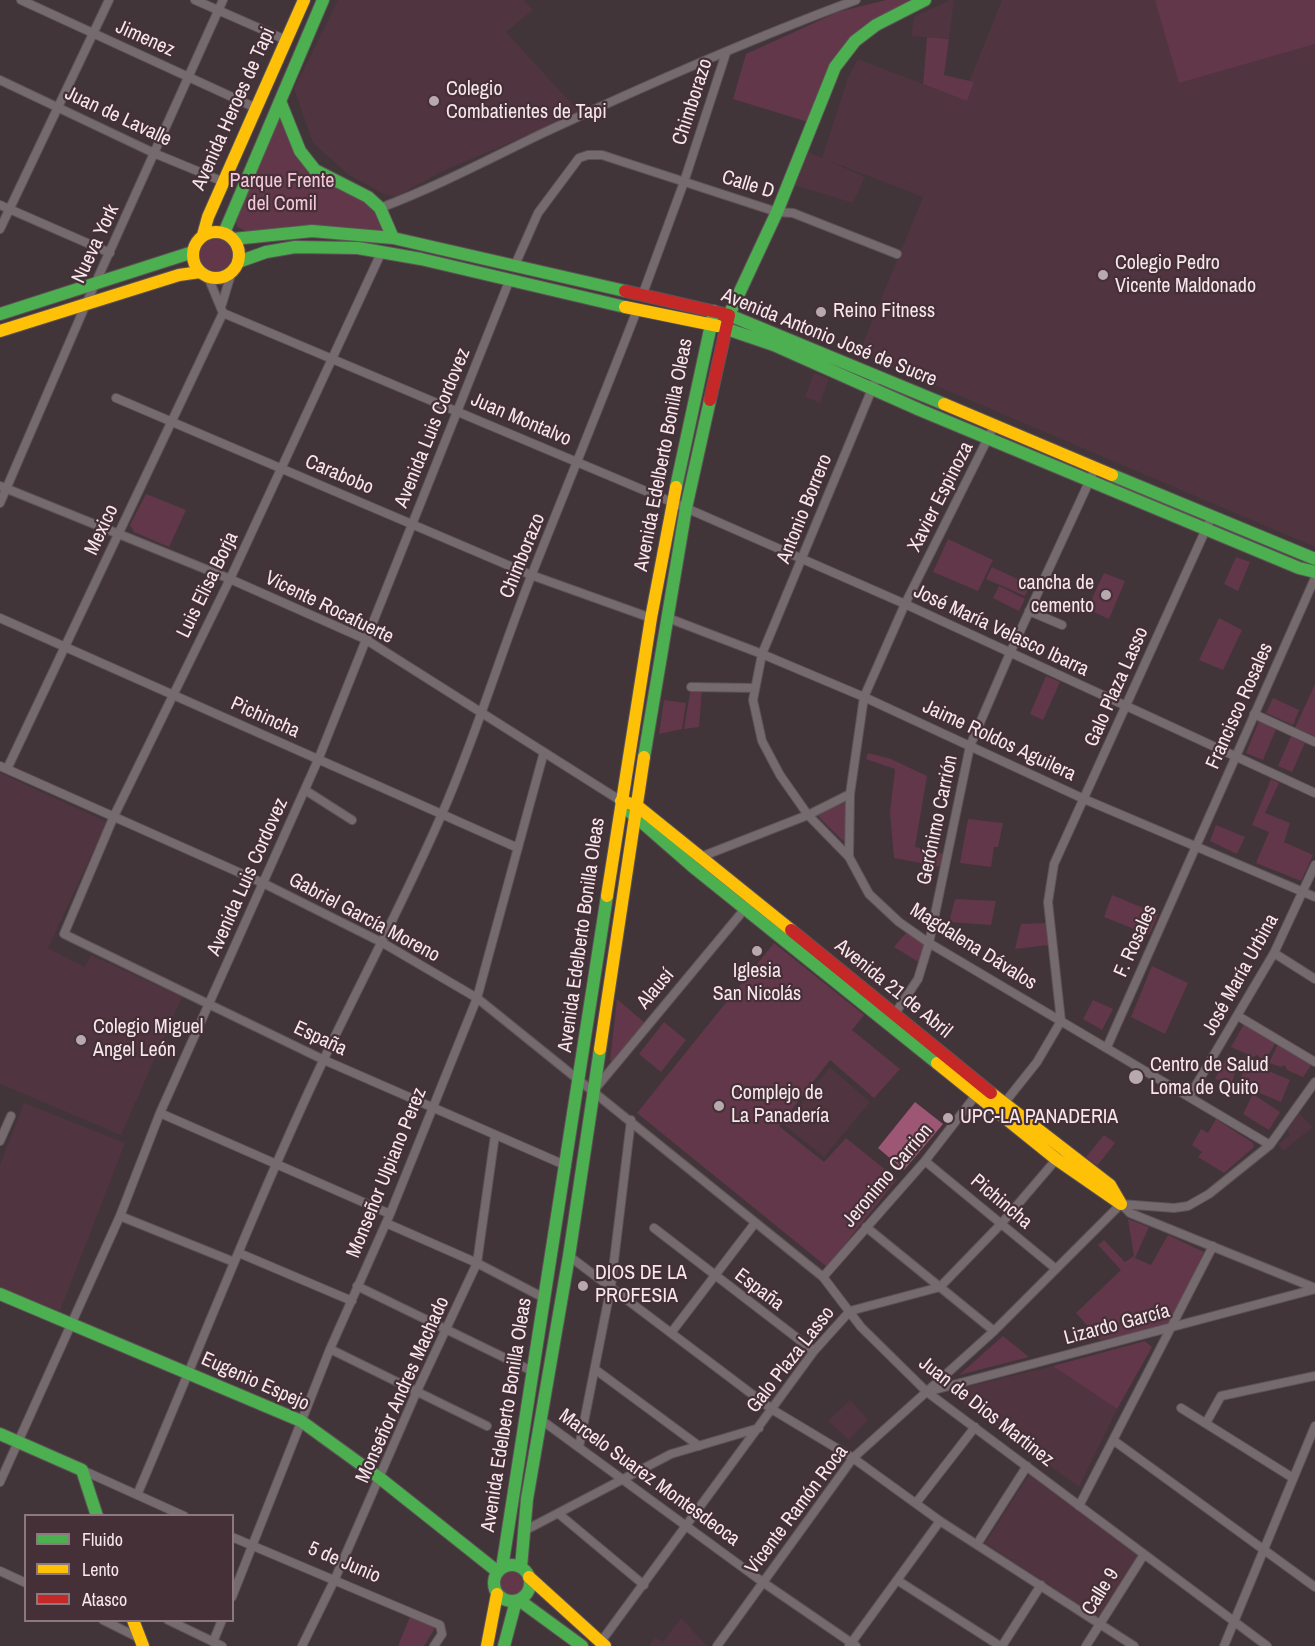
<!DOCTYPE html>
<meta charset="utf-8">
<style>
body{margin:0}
#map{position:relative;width:1315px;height:1646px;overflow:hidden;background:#413539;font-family:"Archivo Narrow",sans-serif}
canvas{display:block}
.legend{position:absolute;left:24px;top:1514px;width:210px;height:108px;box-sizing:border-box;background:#463038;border:2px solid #8c7980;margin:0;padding:8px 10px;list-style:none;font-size:18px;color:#f6e7ec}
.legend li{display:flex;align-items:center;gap:12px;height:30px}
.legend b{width:30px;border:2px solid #8c7980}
</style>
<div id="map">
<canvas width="1315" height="1646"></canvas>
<ul class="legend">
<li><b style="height:8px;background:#4caf50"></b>Fluido</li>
<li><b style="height:8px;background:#ffc107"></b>Lento</li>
<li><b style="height:8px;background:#c62828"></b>Atasco</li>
</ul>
</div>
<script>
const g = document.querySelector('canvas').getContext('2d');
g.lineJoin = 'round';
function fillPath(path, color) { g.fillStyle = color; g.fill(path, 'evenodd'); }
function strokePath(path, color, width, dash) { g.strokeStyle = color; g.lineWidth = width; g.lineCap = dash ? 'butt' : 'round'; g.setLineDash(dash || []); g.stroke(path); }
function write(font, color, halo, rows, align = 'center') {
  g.font = font + ' "Archivo Narrow",sans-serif'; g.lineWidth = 4.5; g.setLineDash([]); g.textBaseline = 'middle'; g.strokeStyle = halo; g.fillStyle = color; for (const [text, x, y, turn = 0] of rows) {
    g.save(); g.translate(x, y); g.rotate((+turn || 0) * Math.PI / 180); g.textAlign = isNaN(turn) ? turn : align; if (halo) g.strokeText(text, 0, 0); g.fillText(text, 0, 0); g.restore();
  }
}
const built = new Path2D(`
 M338,0h186l9,10 -27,22 74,81 -139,59 -45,25 -12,-3 -35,-19 -36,-32 -19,-54z
 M950,0h4l-5,39 -38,-3 3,-19z
 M1002,0h313v547l-456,-194 64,-156 -96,-37 38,17 -12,26 -59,-18 14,-33 14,6 26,-80 10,-19 104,40z
 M814,373l15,6 -9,24 -15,-6z
 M0,773l107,49 -59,126 37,19 6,-12 91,42 -61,138 -121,-51z
 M830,1067l40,35 -46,55 -40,-32z
 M24,1103l101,40 -65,168 -60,-24v-122z
 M1299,1113l14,14 -30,24 -5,-7 12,-9 -3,-4z
 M1053,1366l64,43 -38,78 -125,-91v-6z
 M850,1400l18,20 -19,20 -21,-19z
 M1030,1473l109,83 -41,61 -113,-74z
 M681,1618l26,28h-59l7,-8 8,4z`);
const green = new Path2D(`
 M886,0h27l-38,18 -22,20 -45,84 -75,-23 13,-45 92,-42z
 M1155,0h160v44l-136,39z
 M927,37l22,2 -5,36 30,7 -7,19 -44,-17z
 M280,113c6,23 15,46 33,62 16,15 43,16 58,31 6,6 10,17 14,25l-84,-6 -53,7 -11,-5 -2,-11z
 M200 255a16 16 0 1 1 32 0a16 16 0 1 1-32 0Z
 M146,494l40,16 -17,37 -35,-15 -4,-7z
 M948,539l45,21 -15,31 -45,-19z
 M1236,557l14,5 -12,29 -14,-7z
 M992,567l38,18 -5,11 -39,-17z
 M1104,573l21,8 -16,38 -22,-10z
 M999,586l26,13 -6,12 -26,-13z
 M1219,618l23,12 -19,40 -24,-10z
 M1046,676l14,6 -17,38 -13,-6z
 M1315,684v52l-20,-8z
 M691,687l11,1 -3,39 -15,2z
 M1273,698l26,12 -6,15 -27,-12z
 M664,700l22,3 -4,26 -23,5z
 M1259,721l17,8 -13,31 -17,-7z
 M1291,736l14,7 -13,29 -14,-6z
 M868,753l23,6 36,17 -12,71 29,7 -3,13 -47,-9 -4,-46 5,-43 -29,-10z
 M1271,779l8,4 -14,30 25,10 -6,19 29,13 -12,26 -45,-18 13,-31 -17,-7z
 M846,802l-1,38 -2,1 -25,-25 1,-3z
 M968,819l35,4 -5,24h-4l-3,20 -31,-4z
 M1216,825l29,12 -8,17 -27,-13z
 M1112,895l46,19 -9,21 -45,-18z
 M955,899l41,2 -5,24 -42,-3z
 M1048,923l1,22 -34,4 6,-25z
 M906,933l19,11 -5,19 -26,-16z
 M774,943l90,72 -12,15 48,39 -26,29 -44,-38 -51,66 45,36 22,-24 51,41 -70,88 -190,-154z
 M1152,966l36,17 -23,51 -34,-17z
 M617,999l28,24 -32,40 -3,-2z
 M1093,1000l20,9 -11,21 -19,-11z
 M664,1022l22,18 -25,32 -22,-18z
 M1244,1024l31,19 -10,19 -8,-7 -4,2 -22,-10z
 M1278,1044l34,20 -9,13 -16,-7 -2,-5 -4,2 -12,-4z
 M1228,1054l12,6 -9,24 -16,-5z
 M1247,1062l43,18 -9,22 -43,-18z
 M1253,1094l27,18 -11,18 -26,-16z
 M1216,1119l37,24 1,4 -30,26 -26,-16 4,-5 -10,-7 9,-16 7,4z
 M1104,1135l11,8 -18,23 -11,-9z
 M1128,1219l21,8 -14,31 16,7 17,-30 36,17 -36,74 -68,14 -24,-27 45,-43 -23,-25 6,-5 21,22 9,-6z
 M1003,1336l26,21 -70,18z
 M1145,1341l7,6 -35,62 -64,-43z
 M500 1583a12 12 0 1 1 24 0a12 12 0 1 1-24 0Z
 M410,1617l25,11 -11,18h-26z`);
const water = new Path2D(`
 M915,1102l28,22 -39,46 -26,-22z`);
const street = new Path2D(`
 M21,0l235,108
 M195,0l91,40
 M0,80l156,74 68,28
 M0,205l110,48
 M380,208c56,-21 107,-48 161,-74 103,-48 209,-95 315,-134
 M0,229l109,-229
 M382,251l-152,328 -116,237 -50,118 260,126 243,106
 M515,265l23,-52 41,-55 9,-3h14l175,57 16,1 104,41
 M642,296l42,-114 42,-129
 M222,304l10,-33
 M223,313l463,195 219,96 410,189
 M877,377l-115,277 -9,46 9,41 18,34 28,40 41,42 20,37 30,28 30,21 341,202
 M116,398l415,177 120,43
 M0,486l230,93 135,60 256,162
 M0,503l86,-199 137,-304
 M1029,611l33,14
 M0,618l518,230
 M668,618l94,36 102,43 220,102 231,98
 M691,687l64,1
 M1254,714l61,28
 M0,766l265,118 118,59 94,55 346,279 38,50 66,65 340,254
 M7,769l216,-456 -15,-36
 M305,790l47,30
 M849,857l1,-63 14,-97 41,-93 89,-178
 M698,858l110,-43 42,-21
 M1274,953l41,26
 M1238,1016l77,46
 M892,1018l26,-39 11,-36 41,-197 40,-93 85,-184
 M1107,1047l208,-469
 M595,1089l153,-184
 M1189,1097l85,-144 41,-88
 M1002,1106l35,-44 24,-41 -13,-119 6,-38 157,-346
 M160,1113l230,101
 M0,1141l11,-25
 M925,1161l131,108
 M1121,1204l53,4 14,-2 21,-12 61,-49 45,-63
 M1121,1204l9,9 185,75
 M120,1216l114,46
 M386,1223l91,40 69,36
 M866,1227l128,104
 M654,1228l160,123
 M239,1253l113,48
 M569,1256l204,154 80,48 87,63 194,125
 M823,1277l102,-116 51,-66
 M357,1286l177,86
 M671,1333l84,-110
 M330,1349l157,77
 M596,1370l103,76
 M930,1391l385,-102
 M1181,1408l112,70
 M540,1419l224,164 92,63
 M1206,1423l15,-27 94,-20
 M1113,1440l202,147
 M579,1447l32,-161 20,-166
 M82,1470l102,46
 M0,1482l120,-266 40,-103 158,-353 192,-481
 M137,1495c62,-145 119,-292 186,-434 39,-82 82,-162 118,-245 35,-79 59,-162 91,-242 35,-88 71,-176 105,-264
 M916,1503l59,-76
 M1079,1506l134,-260
 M559,1514l85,71
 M522,1532l149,-78 88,-26
 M232,1537l208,88 2,9 -8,12
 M977,1544l50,-78
 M0,1571l26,12
 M897,1580l103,66
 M232,1597l98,-248 60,-135 87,-216 67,-246
 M103,1620l34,17
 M168,1620l54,26
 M213,1642l9,-22
 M600,1643l214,-292 36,-40 90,-24 61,-63 59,-69
 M302,1646l32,-65 82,-188 61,-130 18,-128
 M717,1646l136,-188 141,-127 127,-127
 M849,1646l91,-125
 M1002,1646l39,-61
 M1086,1646l57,-90
 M1224,1646l91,-220`);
const fast = new Path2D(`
 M925,0l-49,25 -21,16 -20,26 -58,145 -48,103 215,89
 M280,101l20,50 15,19 53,27 12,11 13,30
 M224,233l99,-233
 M233,239l79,-8 81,7 232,53
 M238,262l28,-10 29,-5 63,1 63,11 204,48
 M0,314l193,-62
 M724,328l50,17 146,65 379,158 16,4
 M1112,475l203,84
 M676,487l38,-176
 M644,757l42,-249 24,-108
 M629,811l63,55 245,197
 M0,1294l301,127 80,58 117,93
 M0,1434l82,36 15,46
 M494 1583a18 18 0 1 1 36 0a18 18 0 1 1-36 0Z
 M521,1567l6,-68 42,-243 31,-207
 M502,1568l105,-672
 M519,1600l63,46
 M504,1646l12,-45`);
const slow = new Path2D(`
 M193 255a23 23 0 1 1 46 0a23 23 0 1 1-46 0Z
 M203,235l5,-18 96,-217
 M625,307l93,19
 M0,331l179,-56 21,-3
 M944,404l168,71
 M621,801l15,4 155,125
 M607,896l44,-278 25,-131
 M600,1049l44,-292
 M937,1063l119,96 65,45
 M991,1093l119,92 11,19
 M529,1577l76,69
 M133,1620l10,26
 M487,1646l10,-52`);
const jam = new Path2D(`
 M625,291l104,24 -19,85
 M791,930l200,163`);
const markers = [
 [434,101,6,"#b7a9ad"],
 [1103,275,6,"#b7a9ad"],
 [821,312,6,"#b7a9ad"],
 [1106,595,6,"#b7a9ad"],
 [757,951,6,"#b7a9ad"],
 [81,1040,6,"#b7a9ad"],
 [1136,1077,8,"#b7a9ad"],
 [719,1106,6,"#b7a9ad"],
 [948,1118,6,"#b7a9ad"],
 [583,1286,6,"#b7a9ad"]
];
const streetNames = [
 ["Jimenez",145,39,24],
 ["Chimborazo",693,102,-72],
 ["Avenida Heroes de Tapi",234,109,-66],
 ["Juan de Lavalle",118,117,25],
 ["Calle D",748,185,17],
 ["Nueva York",96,244,-65],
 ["Avenida Antonio José de Sucre",829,338,22],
 ["Juan Montalvo",521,420,23],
 ["Avenida Luis Cordovez",433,428,-68],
 ["Avenida Edelberto Bonilla Oleas",664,455,-79],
 ["Carabobo",339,475,23],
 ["Xavier Espinoza",941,497,-63],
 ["Antonio Borrero",805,509,-68],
 ["Mexico",102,530,-65],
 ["Chimborazo",523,556,-68],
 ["Luis Elisa Borja",208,585,-64],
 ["Vicente Rocafuerte",329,608,26],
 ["José María Velasco Ibarra",1001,631,25],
 ["Galo Plaza Lasso",1117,687,-66],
 ["Francisco Rosales",1240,706,-66],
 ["Pichincha",265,718,24],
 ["Jaime Roldos Aguilera",999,741,25],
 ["Gerónimo Carrión",938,820,-78],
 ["Avenida Luis Cordovez",248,877,-66],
 ["Gabriel García Moreno",364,918,28],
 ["Avenida Edelberto Bonilla Oleas",582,935,-82],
 ["F. Rosales",1136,941,-66],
 ["Magdalena Dávalos",973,947,32],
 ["José María Urbina",1241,975,-61],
 ["Alausí",656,989,-50],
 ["Avenida 21 de Abril",893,989,39],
 ["España",320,1039,25],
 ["Monseñor Ulpiano Perez",387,1173,-68],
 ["Jeronimo Carrion",888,1176,-50],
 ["Pichincha",1001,1202,40],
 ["España",759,1290,37],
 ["Lizardo García",1117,1325,-15],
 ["Galo Plaza Lasso",791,1360,-52],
 ["Eugenio Espejo",255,1382,24],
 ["Monseñor Andres Machado",403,1390,-66],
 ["Juan de Dios Martinez",986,1412,38],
 ["Avenida Edelberto Bonilla Oleas",507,1415,-81],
 ["Marcelo Suarez Montesdeoca",649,1478,36],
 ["Vicente Ramón Roca",797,1510,-53],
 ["5 de Junio",344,1563,23],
 ["Calle 9",1101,1592,-58]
];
const poiNames = [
 ["Colegio",446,90],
 ["Combatientes de Tapi",446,113],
 ["Colegio Pedro",1115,264],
 ["Vicente Maldonado",1115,287],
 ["Reino Fitness",833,312],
 ["cancha de",1094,584,"right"],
 ["cemento",1094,607,"right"],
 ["Iglesia",757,972,"center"],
 ["San Nicolás",757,995,"center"],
 ["Colegio Miguel",93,1028],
 ["Angel León",93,1051],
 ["Centro de Salud",1150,1066],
 ["Loma de Quito",1150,1089],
 ["Complejo de",731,1094],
 ["La Panadería",731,1117],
 ["UPC-LA PANADERIA",960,1118],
 ["DIOS DE LA",595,1274],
 ["PROFESIA",595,1297]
];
const parkNames = [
 ["Parque Frente",282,182],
 ["del Comil",282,205]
];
fillPath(built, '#50343f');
fillPath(green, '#623749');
fillPath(water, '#9e5675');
strokePath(street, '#5d5256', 10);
strokePath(fast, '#5d5256', 14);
strokePath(slow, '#5d5256', 14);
strokePath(jam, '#5d5256', 14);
strokePath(street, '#756b6f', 8);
strokePath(fast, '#4caf50', 12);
strokePath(slow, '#ffc107', 12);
strokePath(jam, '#c62828', 12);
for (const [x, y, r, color] of markers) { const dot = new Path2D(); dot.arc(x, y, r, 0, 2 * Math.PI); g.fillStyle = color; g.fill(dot); strokePath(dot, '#463038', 2); }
write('20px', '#f6e7ec', '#463038', streetNames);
write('20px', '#f6e7ec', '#463038', poiNames, 'left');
write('20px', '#f4c7d8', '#463038', parkNames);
</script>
